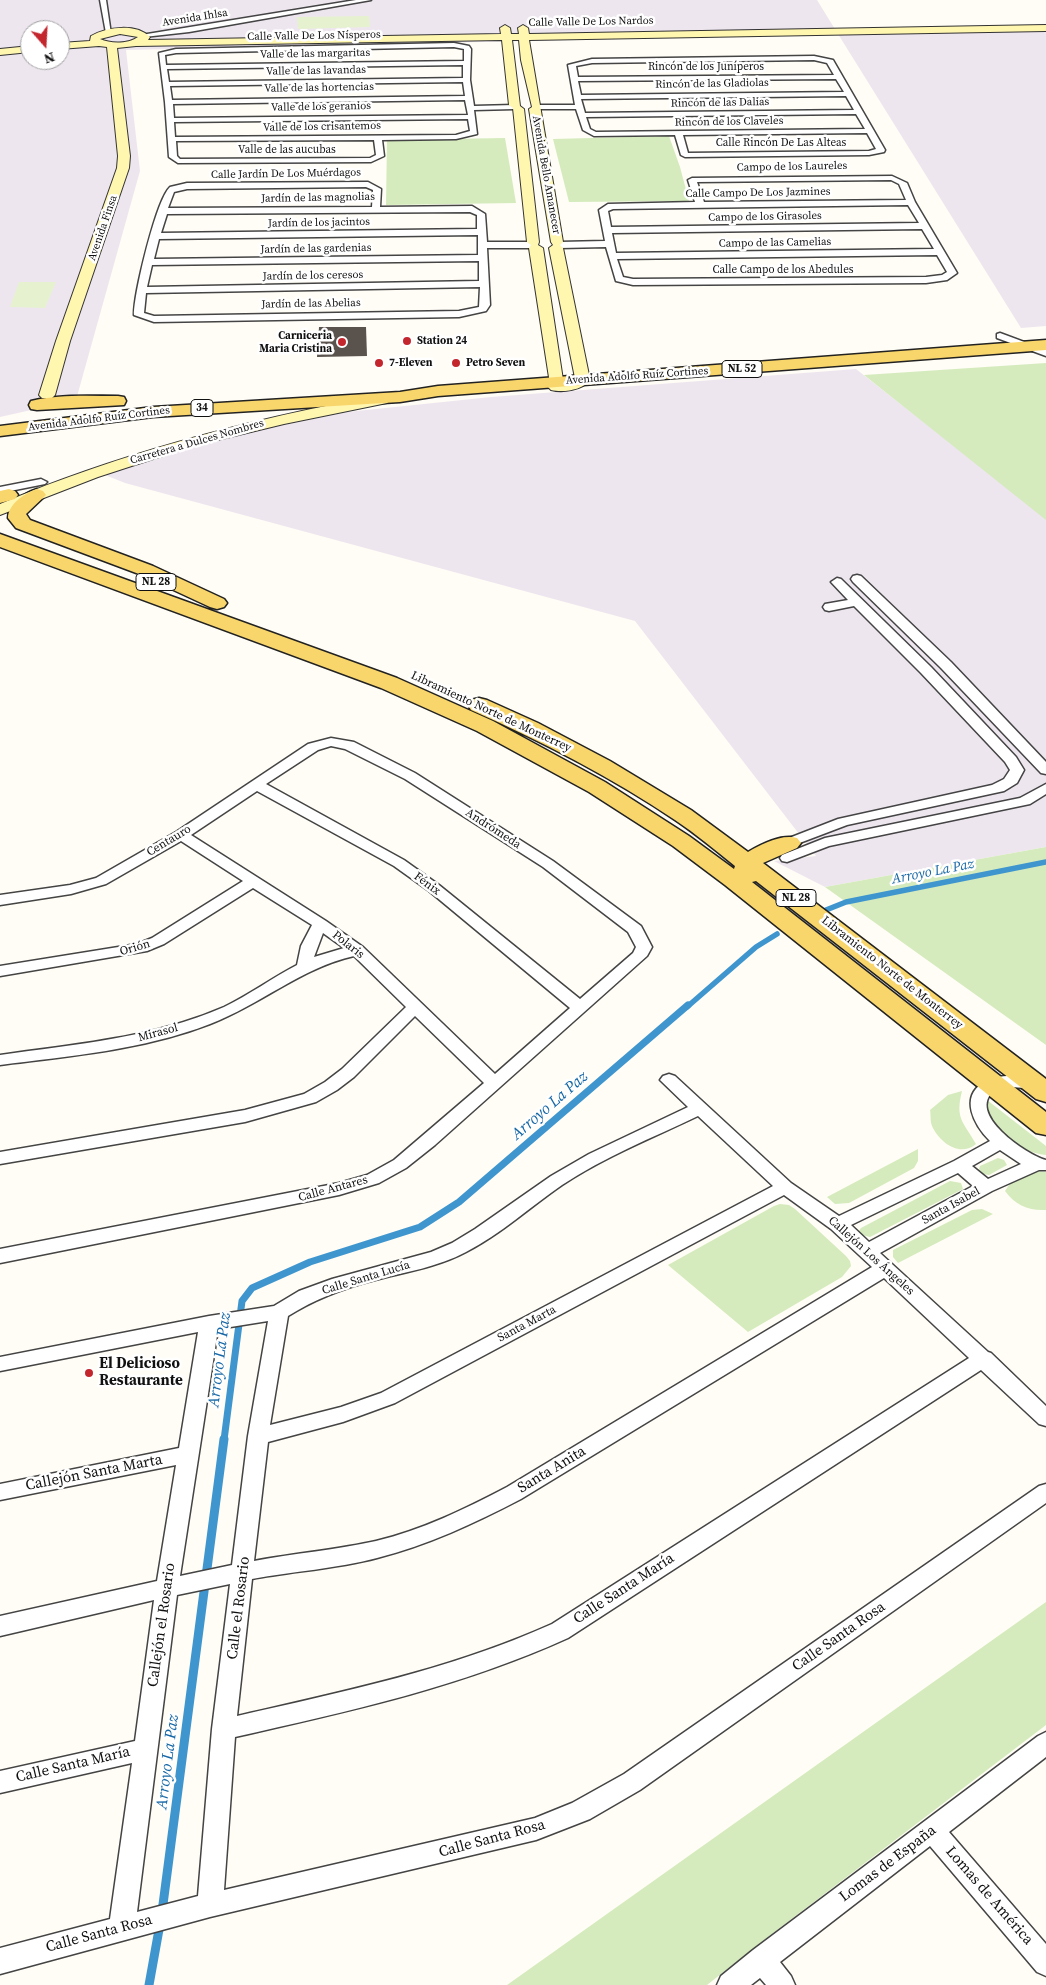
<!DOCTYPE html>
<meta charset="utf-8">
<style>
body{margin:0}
#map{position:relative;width:1046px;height:1985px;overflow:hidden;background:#fffdf5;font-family:"Source Serif 4",serif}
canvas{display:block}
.north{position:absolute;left:20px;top:20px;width:50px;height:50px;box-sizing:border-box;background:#fff;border:1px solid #a0a0a0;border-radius:50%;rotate:161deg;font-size:14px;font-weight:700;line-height:20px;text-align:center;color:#111}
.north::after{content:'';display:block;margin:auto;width:18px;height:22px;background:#c4262e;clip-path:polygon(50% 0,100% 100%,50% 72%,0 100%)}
</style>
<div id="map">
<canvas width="1046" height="1985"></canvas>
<div class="north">N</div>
</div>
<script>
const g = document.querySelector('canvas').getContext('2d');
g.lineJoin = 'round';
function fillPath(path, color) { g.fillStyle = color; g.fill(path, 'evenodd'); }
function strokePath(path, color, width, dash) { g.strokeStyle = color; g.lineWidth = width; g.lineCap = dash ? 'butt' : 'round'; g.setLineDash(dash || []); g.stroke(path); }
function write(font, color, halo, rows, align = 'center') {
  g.font = font + ' "Source Serif 4",serif'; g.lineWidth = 5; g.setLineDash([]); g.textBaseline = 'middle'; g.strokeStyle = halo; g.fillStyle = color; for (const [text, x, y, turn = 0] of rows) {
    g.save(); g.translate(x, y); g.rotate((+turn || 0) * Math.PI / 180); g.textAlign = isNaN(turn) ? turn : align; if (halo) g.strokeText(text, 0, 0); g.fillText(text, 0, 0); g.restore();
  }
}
const industrial = new Path2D(`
 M0,0h817l21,34 208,-3v295l-25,2 -183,-294 -712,16 14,121 -64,229 -76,17zM30,30h30v30h-30z
 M856,369l190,149v329l-221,40 -51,-26 42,-5 -181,-235 -510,-138 -20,-8 120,-38 122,-25 144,-15z`);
const green = new Path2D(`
 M669,136l11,31 9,34 -120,1 -16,-63z
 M505,138l11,65 -130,2 1,-65z
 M1046,363v157l-182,-145z
 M1046,847v198l-221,-158z
 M962,1091c-7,28 1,30 14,53 -16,14 -37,-2 -44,-18 -2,-5 -1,-11 -2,-16l18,-15z
 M987,1100l59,46v9c-27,-3 -63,-24 -59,-55z
 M918,1149v12l-4,7 -65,35 -14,1 -8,-7z
 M998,1158l6,2 3,5 -18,10 -6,-1 -4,-5 1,-3z
 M1036,1171l10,1v38c-17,1 -31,-5 -41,-19l6,-9z
 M950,1181l11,2 2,6 -93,48 -8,-2 -3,-4 2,-3z
 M780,1204l9,1 6,4 51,47 4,5 1,5 -9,11 -94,55 -80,-67 106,-59z
 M982,1209l11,5 -95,49 -5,-6v-7l79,-40z
 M1046,1602v123l-282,215 -57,45h-200z`);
const pitch = new Path2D(`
 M369,16l1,11 -72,2 -1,-12z
 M19,282h37l-11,26 -35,-1z`);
const streamFar2 = new Path2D(`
 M826,910l20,-8 200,-40
 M687,1007l69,-60 21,-13`);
const streamFar1 = new Path2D(`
 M224,1440l18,-139 10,-13 58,-26 110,-35 39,-25 229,-197`);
const stream = new Path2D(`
 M162,1912l62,-473
 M149,1985l11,-61`);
const building = new Path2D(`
 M319,327h47l1,29 -50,1z`);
const street = new Path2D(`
 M100,0h6l5,34 -5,-1z
 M356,0h15l-182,32 -45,5 -3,-2z
 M454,43l15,3 2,3 -1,31 4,26 40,-1 4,2 -4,2 -40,1 3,24 -21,5 -74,1 2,16 -13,6 -193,1 -9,-6 -4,-55 -6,-49 17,-4zM454,47l10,2v12l-298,4 -1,-10 11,-2zM463,65v13l-294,4 -2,-13zM463,82l2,14 -293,4 -2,-14zM465,100l3,15 -294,3 -1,-14zM468,119l2,12 -14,4 -281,2 -1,-15zM374,140l2,15 -6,3 -190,1 -3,-3 -1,-15z
 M814,56l19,4 52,90 -1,2 -15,3 -184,2 -4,-2 -6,-20 -81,1 -11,-6 -7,-21h-38l-4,-2 4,-2h37l-7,-40 24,-6zM814,60l13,3 7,12 -256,2 -2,-11 16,-3zM836,79l8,13 -263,3 -3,-14zM846,96l8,14 -269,3 -4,-14zM856,114l9,15 -269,3 -6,-3 -4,-12zM867,133l9,16 -7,2 -181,2 -5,-18z
 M892,176l15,7 8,19 42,71 -10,7 -21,3 -293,2 -17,-4 -10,-34 -46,1 -4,-3 4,-3 45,-1 -6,-31 9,-6 87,-2 -7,-22 4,-2zM891,180l8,4 7,16 -202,2 -7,-20zM908,205l11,18 -308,4 -3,-16 5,-2zM922,229l12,20 -318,4 -4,-20zM937,255l10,17 -5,3 -16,2 -293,2 -10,-2 -6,-18z
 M368,182l13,7 -1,18 92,-1 13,8 2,28h44l4,3 -4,3h-44l3,57 -4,6 -27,6 -305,5 -20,-7c0,-21 22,-115 36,-128l17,-4zM366,187l7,3 -1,17 -204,1 6,-16 13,-3zM470,212l7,3v14l-316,4 6,-19zM478,235v20l-324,4 5,-20zM479,261v20l-332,6 5,-22zM480,287l-1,20 -20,4 -305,5 -10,-3 2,-20z
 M1000,333l46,17v6l-49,-18v-4z
 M41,479l6,3 -2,2 -45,9v-6z
 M857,575l4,1 90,86 95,100v12l-5,-1 -100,-105 -88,-86 -2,-3 2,-3z
 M837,578l4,1 90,88 85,90 8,13 -7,13 -13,8 -157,34 -58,22 -5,-1 -2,-3 2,-3 54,-21 154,-34 12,-6 6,-9 -5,-8 -84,-89 -67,-67 -25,5 -4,-1 -2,-3 2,-3 23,-4 -17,-18z
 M331,738l23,4 61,31 138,88 88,65 11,21 -5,9 -212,189 -29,23 -27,15 -40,12 -339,68v-14l339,-66 28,-8 27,-15 90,-77 -69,-67 -61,61 -17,13 -21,12 -71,20 -245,42v-12l245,-42 59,-16 21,-12 17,-13 64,-62 -52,-51c-53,12 -94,49 -144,68 -67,26 -140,32 -210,41v-10c76,-11 153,-17 224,-48 25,-12 48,-29 73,-42l4,-19 11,-21 -59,-37 -89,56 -17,7 -147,25v-10l137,-22 15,-6 91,-57 -62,-40 -75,43 -35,10 -71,11v-10l70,-10 26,-7 80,-46 132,-88zM331,746l14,3 60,30 138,88 85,65 8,15 -3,6 -53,46 -141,-114 -35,-25 -138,-76 52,-34zM257,791l137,75 35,25 141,117 -75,66 -132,-127 -37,-26 -135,-86zM323,933l21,15 -30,9z
 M1046,784v10l-16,10 -201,42 -42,16 -5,-1 -2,-3 2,-3 43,-17 195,-40z
 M669,1074l6,2 116,107 48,33 115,-55 36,-20c-16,-16 -31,-44 -6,-59 14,-9 42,-6 57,-2l3,4 -3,4c-12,3 -36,-5 -46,2 -31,23 32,65 51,70v10h-7l-47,21 -112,62 108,99 3,1 55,53v20l-7,-2 -58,-54 -413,268c-108,49 -218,73 -333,99l-11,153 311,-72 37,-15 52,-29 415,-288 7,-2v19l-406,287 -50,29 -54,21 -326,77 -210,57v-26l110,-29 22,-156 -132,30v-22l135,-30 19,-141 -154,36v-20l157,-35 19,-116 -176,35v-16l179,-36 19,-116 -198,39v-14l209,-41 65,-10 25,-15 33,-12 99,-27 21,-9 23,-14 76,-53 38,-22 99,-47 -28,-27 3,-4zM698,1116l75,70 -392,207 -40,14 -71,18 18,-109c27,-17 56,-28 87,-36 31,-8 63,-13 91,-28 35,-18 64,-45 96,-67 42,-28 90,-47 136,-69zM1000,1150l21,14 -33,15 -16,-13zM958,1173l15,13 -104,56 -18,-17zM784,1195l47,34 41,38 -365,220c-42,22 -85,43 -131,54 -40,9 -81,12 -122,20l14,-119 75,-20 52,-19zM884,1278l85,80 -417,266c-103,46 -206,67 -315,92l15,-137c42,-8 84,-10 125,-21 51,-13 98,-35 144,-59zM268,1321l-20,115 -16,129 -52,11 38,-247zM230,1584l-18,145 -14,167 -61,16 40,-317z
 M1046,1732v25l-97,75 97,112v32l-9,-4 -107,-126 -150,116 11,14 4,9h-29l-6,-7 -9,7h-34l4,-9 32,-26 285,-214z`);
const secondary = new Path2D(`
 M505,25l5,3 1,6h8l-1,-6 5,-3 5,3 1,6 517,-9v6l-517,9 34,202 -3,3 3,3 27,132c-7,10 -27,13 -39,10l-3,-3 2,-3 -21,-136 2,-3 -4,-3 -14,-134 -4,-3 -7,-65 -366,6 -19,2 13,108 -1,12 -59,173 -15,54 -3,3h-10l-3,-3 17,-54 61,-173 1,-12 -11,-109 -8,-1 -39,3v-6l30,-2 1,-5c16,-9 45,-13 59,1l-2,3 353,-6 -1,-6zM120,34l18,3c-10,7 -27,7 -38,2zM512,40h7l2,20 11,47 -3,2 22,133 2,3 -4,3 26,130 -4,2h-8l-20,-132 -5,-3 1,-3 -15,-133 -4,-3z
 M30,46v6l-30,3v-6z
 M382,395l5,2 3,3 -3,3 -103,21 -91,22 -95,31 -98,38v-11c123,-52 251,-85 382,-109z`);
const primary = new Path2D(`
 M1046,340v10l-608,46 -38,6 -247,15 -153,19v-10l153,-19 247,-15 38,-6z
 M118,396l6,1 2,4 -2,4 -87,5 -6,-1 -2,-4 2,-4c28,-7 58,-5 87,-5z
 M9,489l6,2 3,4 -3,4 -15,4v-12z
 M37,489l6,2 3,4 -20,19 4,6 123,46 71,33 3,4 -3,4 -7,2 -7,-2 -71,-33 -123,-46 -8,-10c0,-14 17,-25 29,-29z
 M0,534l397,144 96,43 112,61 84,54 45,33 1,-3c-20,-16 -39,-32 -60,-46 -64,-43 -134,-79 -204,-110l-3,-5 3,-5 8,-2 8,2 51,23 72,38 81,49 57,42c14,-8 33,-18 49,-14l4,5 -4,5 -34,15 283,216v23l-10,-3 -280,-218 -4,1 294,230v23l-10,-2 -311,-248 -52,-39 -84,-54 -112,-61 -96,-43 -381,-141z`);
const markers = [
 [407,341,5,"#c4262e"],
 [342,342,5,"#c4262e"],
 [379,363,5,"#c4262e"],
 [456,363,5,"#c4262e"],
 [89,1373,5,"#c4262e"]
];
const farStreetnames = [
 ["Avenida Ihlsa",195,18,-9],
 ["Calle Valle De Los Nardos",591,22,-1],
 ["Calle Valle De Los Nísperos",314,36,-1],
 ["Valle de las margaritas",315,54,-1],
 ["Rincón de los Juníperos",706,67],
 ["Valle de las lavandas",316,71,-1],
 ["Rincón de las Gladiolas",712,84,-1],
 ["Valle de las hortencias",319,88,-1],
 ["Rincón de las Dalias",720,103,-1],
 ["Valle de los geranios",321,107,-1],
 ["Rincón de los Claveles",729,122,-1],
 ["Valle de los crisantemos",322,127,-1],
 ["Calle Rincón De Las Alteas",781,143],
 ["Valle de las aucubas",287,150],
 ["Campo de los Laureles",792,167,-1],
 ["Calle Jardín De Los Muérdagos",286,174,-1],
 ["Avenida Bello Amanecer",546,175,80],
 ["Calle Campo De Los Jazmines",758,193,-1],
 ["Jardín de las magnolias",318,198,-1],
 ["Campo de los Girasoles",765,217,-1],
 ["Jardín de los jacintos",319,223,-1],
 ["Avenida Finsa",103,228,-71],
 ["Campo de las Camelias",775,243,-1],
 ["Jardín de las gardenias",316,249,-1],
 ["Calle Campo de los Abedules",783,270],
 ["Jardín de los ceresos",313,276,-1],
 ["Jardín de las Abelias",311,304,-1],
 ["Avenida Adolfo Ruíz Cortines",637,376,-4],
 ["Avenida Adolfo Ruíz Cortines",99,419,-7],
 ["Carretera a Dulces Nombres",197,442,-16]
];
const farPoinames = [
 ["Carniceria",332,336,"right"],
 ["Maria Cristina",332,349,"right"],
 ["Station 24",417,341],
 ["7-Eleven",389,363],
 ["Petro Seven",466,363]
];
const shields = [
 [742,369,40],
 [202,408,22],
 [156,582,40],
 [796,898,40]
];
const shieldNames = [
 ["NL 52",742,369],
 ["34",202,408],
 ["NL 28",156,582],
 ["NL 28",796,898]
];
const streetNames = [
 ["Libramiento Norte de Monterrey",491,712,25],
 ["Andrómeda",493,829,33],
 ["Centauro",169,841,-31],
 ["Fénix",427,884,36],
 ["Polaris",348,945,38],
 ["Orión",135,948,-16],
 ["Libramiento Norte de Monterrey",892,973,38],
 ["Mirasol",158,1033,-15],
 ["Calle Antares",333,1189,-15],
 ["Santa Isabel",951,1206,-29],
 ["Callejón Los Ángeles",871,1256,42],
 ["Calle Santa Lucía",366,1278,-17],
 ["Santa Marta",527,1324,-28]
];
const waterNames = [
 ["Arroyo La Paz",933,872,-11]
];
const nearPoinames = [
 ["El Delicioso",99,1364],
 ["Restaurante",99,1381]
];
const nearStreetnames = [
 ["Santa Anita",552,1470,-31],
 ["Callejón Santa Marta",94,1473,-11],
 ["Calle Santa María",624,1589,-33],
 ["Calle el Rosario",239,1608,-83],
 ["Callejón el Rosario",162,1625,-82],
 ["Calle Santa Rosa",839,1637,-35],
 ["Calle Santa María",73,1765,-13],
 ["Calle Santa Rosa",492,1839,-15],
 ["Lomas de España",888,1864,-37],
 ["Lomas de América",989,1896,49],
 ["Calle Santa Rosa",99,1934,-15]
];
const nearWaternames = [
 ["Arroyo La Paz",550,1106,-41],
 ["Arroyo La Paz",220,1360,-83],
 ["Arroyo La Paz",168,1762,-83]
];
fillPath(industrial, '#eee6ef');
fillPath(green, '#d5ebbd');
fillPath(pitch, '#e6f2cf');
strokePath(streamFar2, '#3f96cf', 5.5);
strokePath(streamFar1, '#3f96cf', 7);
strokePath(stream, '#3f96cf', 9);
fillPath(building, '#5a524d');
strokePath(street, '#444', 3);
strokePath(secondary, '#333', 2);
strokePath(primary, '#222', 3);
fillPath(street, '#fff');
fillPath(secondary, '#fff6b0');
fillPath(primary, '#f9d66b');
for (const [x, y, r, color] of markers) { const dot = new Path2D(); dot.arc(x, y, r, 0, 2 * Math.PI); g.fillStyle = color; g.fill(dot); strokePath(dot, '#fff', 2); }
write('11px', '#111', '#fff', farStreetnames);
write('bold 11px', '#111', '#fff', farPoinames, 'left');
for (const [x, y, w] of shields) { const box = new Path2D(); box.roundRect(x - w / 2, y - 8.5, w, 17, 4); g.fillStyle = '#fff'; g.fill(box); strokePath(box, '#111', 1); }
write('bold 11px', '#111', null, shieldNames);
write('12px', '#111', '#fff', streetNames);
write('italic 14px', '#1768a6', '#fff', waterNames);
write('bold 15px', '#111', '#fff', nearPoinames, 'left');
write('15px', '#111', '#fff', nearStreetnames);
write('italic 16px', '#1768a6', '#fff', nearWaternames);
</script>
